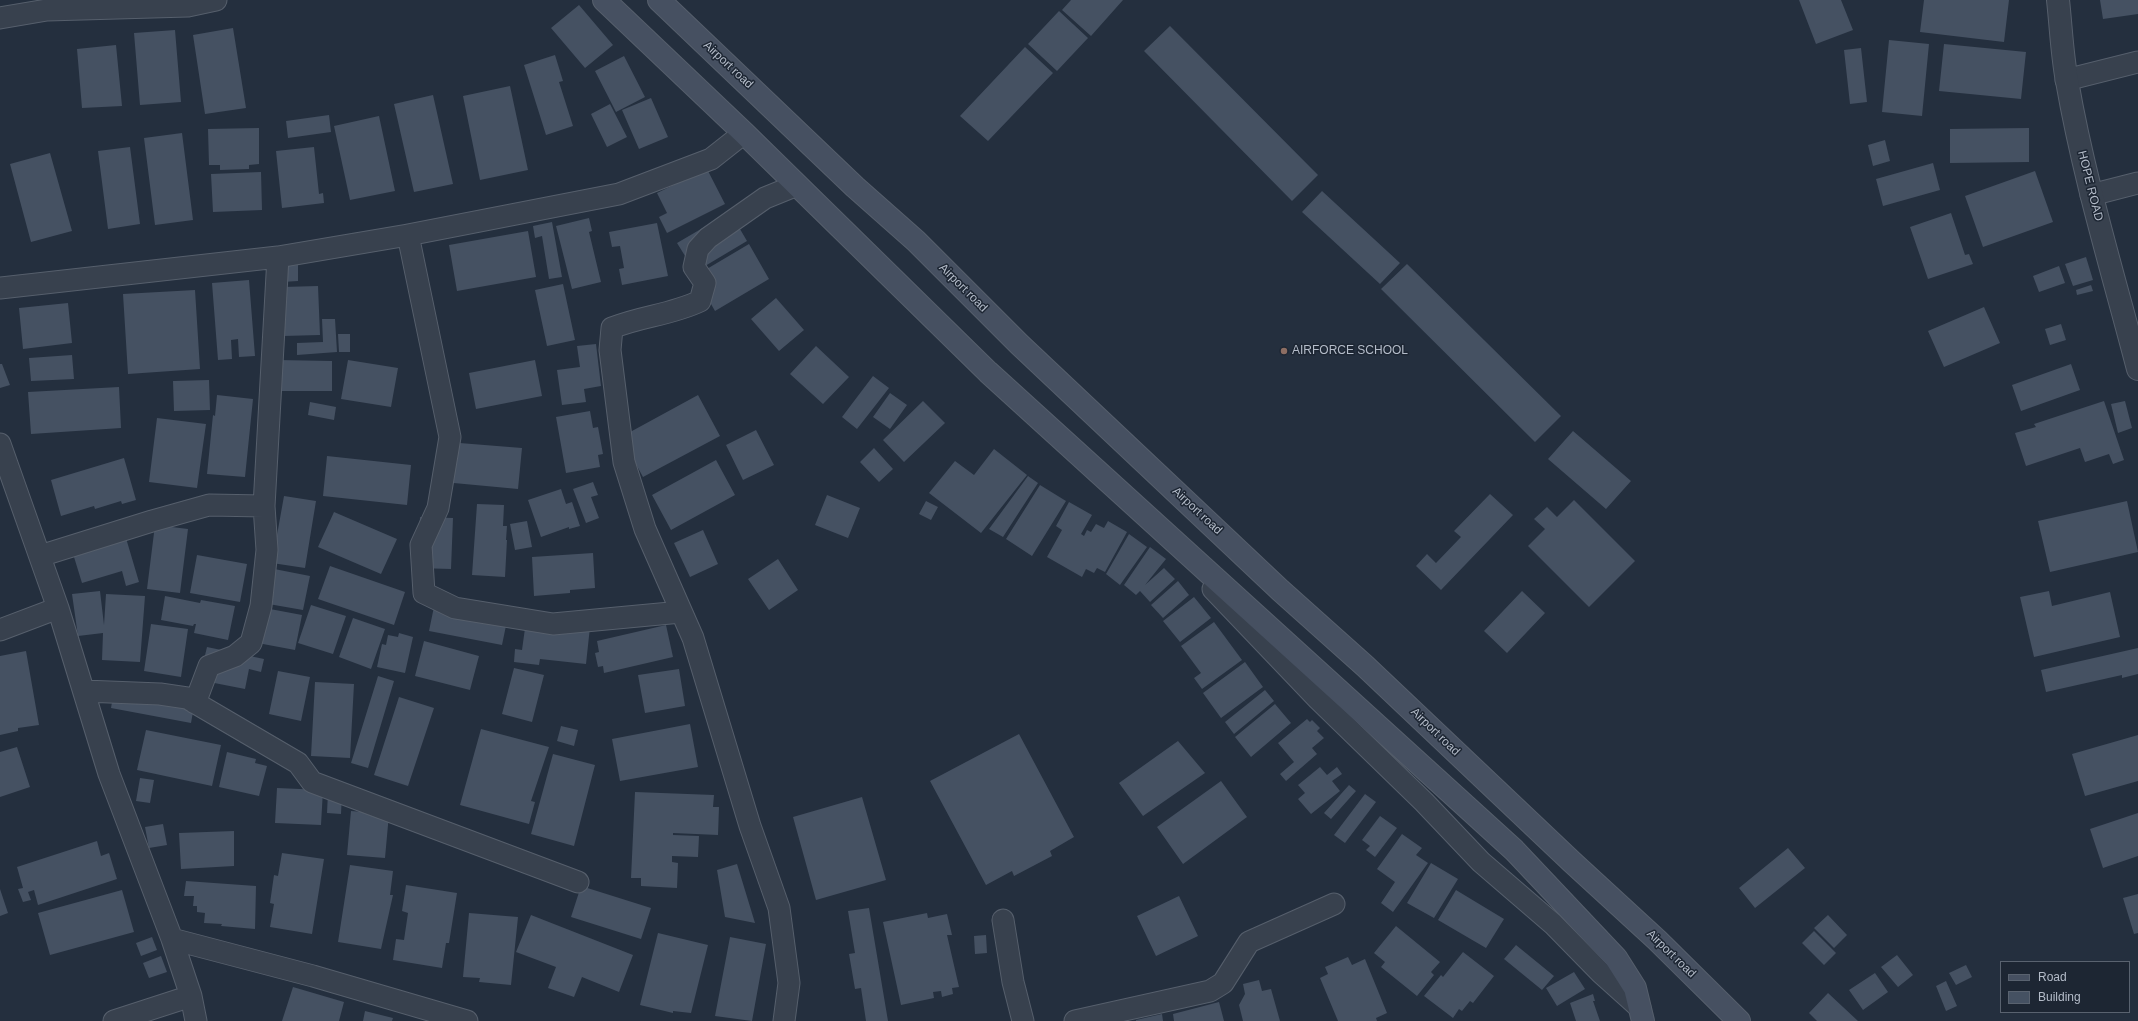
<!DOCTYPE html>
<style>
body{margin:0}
#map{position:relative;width:2138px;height:1021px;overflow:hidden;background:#242f3e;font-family:Helvetica,sans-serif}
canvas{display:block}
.legend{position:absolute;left:2000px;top:961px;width:130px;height:52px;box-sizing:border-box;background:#1d2633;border:1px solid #59626f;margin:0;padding:5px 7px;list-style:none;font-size:12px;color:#b4bcc9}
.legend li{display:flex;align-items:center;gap:8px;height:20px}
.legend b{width:20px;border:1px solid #59626f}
</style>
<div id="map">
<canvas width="2138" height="1021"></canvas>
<ul class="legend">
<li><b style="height:5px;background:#465061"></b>Road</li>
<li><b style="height:11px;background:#455162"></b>Building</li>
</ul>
</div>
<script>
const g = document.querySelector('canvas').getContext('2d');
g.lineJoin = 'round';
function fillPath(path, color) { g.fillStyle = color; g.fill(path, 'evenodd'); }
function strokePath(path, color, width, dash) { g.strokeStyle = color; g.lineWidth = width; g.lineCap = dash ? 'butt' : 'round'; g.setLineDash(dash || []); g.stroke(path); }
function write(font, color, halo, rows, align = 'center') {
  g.font = font + ' Helvetica,sans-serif'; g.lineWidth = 3; g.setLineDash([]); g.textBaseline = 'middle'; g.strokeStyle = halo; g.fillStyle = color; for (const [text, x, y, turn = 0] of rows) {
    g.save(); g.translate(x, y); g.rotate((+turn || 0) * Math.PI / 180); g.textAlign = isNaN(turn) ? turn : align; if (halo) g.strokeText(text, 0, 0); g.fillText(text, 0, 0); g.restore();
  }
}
const building = new Path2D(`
 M1071,0h52l-32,36 -29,-26z
 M1799,0h42l12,30 -37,14z
 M1924,0h85l-5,42 -84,-10z
 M2100,0h38v14l-35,5z
 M579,5l34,40 -28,23 -34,-40z
 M1059,11l29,27 -31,33 -29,-27z
 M1170,26l148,149 -26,26 -148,-150z
 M233,28l13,80 -41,6 -12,-79z
 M175,30l6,72 -41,3 -6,-72z
 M1889,40l40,4 -7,72 -40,-4z
 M1944,44l82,8 -5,47 -82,-8z
 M116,45l6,61 -40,2 -5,-59z
 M1025,47l28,26 -65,68 -28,-25z
 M1861,48l6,54 -17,2 -6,-54z
 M555,55l8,26 -4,1 14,44 -27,9 -22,-70z
 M624,56l21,41 -29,15 -21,-41z
 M510,86l18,84 -48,10 -17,-84z
 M433,95l20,89 -39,8 -20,-88z
 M651,98l17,39 -29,12 -17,-39z
 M610,104l17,33 -20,10 -16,-33z
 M329,115l2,17 -43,6 -2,-17z
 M379,116l16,75 -45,9 -16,-74z
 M259,128v36l-10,1v4l-29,1v-5h-11l-1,-36z
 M2029,128v34l-79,1v-34z
 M182,133l11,87 -38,5 -11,-87z
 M1885,140l5,21 -17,5 -5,-21z
 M130,147l10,77 -32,5 -10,-78z
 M314,147l5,47 4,-1 1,10 -42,5 -6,-57z
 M50,153l22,78 -41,11 -21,-78z
 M1933,163l7,27 -57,16 -7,-27z
 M707,169l18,35 -58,29 -8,-16 8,-4 -10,-20z
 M2035,171l18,51 -70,25 -18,-51z
 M261,172l1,38 -49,2 -2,-38z
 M1322,191l78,72 -20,21 -78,-72z
 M730,212l17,29 -52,31 -18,-29z
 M1951,213l14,42 4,-1 4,10 -45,15 -18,-52z
 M589,218l3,13 -3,1 12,50 -29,7 -16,-63z
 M552,222l10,55 -13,2 -7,-43 -7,2 -2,-12z
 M657,223l11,53 -46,9 -3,-16 5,-1 -4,-22 -8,1 -3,-15z
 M528,231l8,46 -79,14 -8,-46z
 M749,244l20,35 -54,32 -20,-35z
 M2086,257l7,23 -20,6 -8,-22z
 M1407,264l154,152 -26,26 -154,-153z
 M298,265v16l-16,1v-16z
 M2059,266l6,17 -26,9 -6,-16z
 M249,280l6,76 -16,1 -1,-18 -7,1 1,19 -14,1 -6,-77z
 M563,284l12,56 -28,6 -12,-56z
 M2091,285l2,6 -16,4 -1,-5z
 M318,286l2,49 -37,1 -1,-49z
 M195,290l5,79 -72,5 -5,-80z
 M776,298l28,32 -25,21 -28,-32z
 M68,303l4,40 -49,6 -4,-41z
 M1984,307l16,36 -56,24 -16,-36z
 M322,319h13l2,33 -40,3v-12l26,-1z
 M2061,324l5,16 -16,5 -5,-16z
 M338,334h12v18h-11z
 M596,344l5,42 -17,3 2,13 -24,3 -5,-35 23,-3 -3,-21z
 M816,346l33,31 -26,27 -33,-30z
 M72,355l2,24 -43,2 -2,-23z
 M277,360l55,1v30h-55z
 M348,360l50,8 -7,39 -50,-8z
 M535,360l7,36 -66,13 -7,-36z
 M0,364h2l8,21 -10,3z
 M2071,364l9,26 -59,21 -9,-26z
 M873,376l16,12 -32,41 -15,-12z
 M209,380l1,30 -36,1 -1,-30z
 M119,387l2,41 -90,6 -3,-42z
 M890,393l17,12 -17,24 -17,-12z
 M217,395l36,4 -8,78 -38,-3 6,-59 2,1z
 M698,395l22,41 -77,41 -22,-40z
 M923,401l22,22 -41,39 -21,-22z
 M2104,401l20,59 -11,4 -4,-10 -24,8 -5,-14 -54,18 -11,-33 21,-6 -2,-3z
 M2125,401l7,27 -14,5 -7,-29z
 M310,402l26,5 -2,13 -26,-5z
 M590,411l3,17 5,-1 5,27 -5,1 2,12 -34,6 -10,-56z
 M157,418l49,6 -9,64 -48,-6z
 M756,430l18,35 -31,15 -17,-35z
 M1573,431l58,50 -25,28 -58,-50z
 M447,442l75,6 -4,41 -75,-7z
 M874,448l19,21 -14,13 -19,-20z
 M994,449l33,26 -46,58 -52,-40 26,-32 19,14z
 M327,456l84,9 -4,40 -84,-9z
 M124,458l12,42 -14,4 -1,-3 -26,8 -1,-3 -33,10 -10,-36z
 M716,460l19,35 -64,35 -19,-35z
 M1028,476l10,7 -35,54 -14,-8z
 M593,482l5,13 -7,2 8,21 -13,5 -13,-34z
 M1040,485l26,16 -34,55 -26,-17z
 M561,489l5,15 6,-2 8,24 -11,3v-2l-28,10 -13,-37z
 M1490,494l23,21 -72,75 -25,-24 11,-12 9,9 25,-26 -7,-6z
 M827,495l33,13 -12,30 -33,-13z
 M284,496l32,5 -11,67 -33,-5z
 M1574,500l61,61 -46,46 -61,-61 17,-17 -11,-10 13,-12 10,10z
 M926,501l12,6 -7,13 -12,-6z
 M2127,501l11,51 -88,20 -12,-51z
 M1069,502l23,13 -11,19 3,2 3,-6 4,2 5,-8 8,4 4,-7 19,11 -22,40 -8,-4 -3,5 -8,-4 -4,8 -35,-20 15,-27 -6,-4z
 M477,504l27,1 -1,21h4l-1,14h1l-2,37 -33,-2z
 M334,512l63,27 -16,35 -63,-27z
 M420,517l33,1 -2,51 -34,-1z
 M527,521l5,26 -17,3 -5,-26z
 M155,525l33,4 -8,64 -33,-4z
 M123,528l16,54 -13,4 -4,-15 -40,12 -12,-39z
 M703,530l15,34 -28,13 -16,-34z
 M1129,534l18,13 -27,38 -14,-11z
 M1150,547l16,12 -21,26 19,-17 11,11 -25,23 -10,-11 -4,4 -12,-10z
 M593,553l2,35 -25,2v3l-36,3 -2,-39z
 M197,555l50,9 -7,38 -50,-9z
 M778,559l20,31 -29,20 -21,-31z
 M330,566l75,26 -11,33 -76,-26z
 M264,567l46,9 -7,34 -46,-8z
 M1178,581l11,14 -26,23 -12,-13z
 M100,591l4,34 2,-31 39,2 -5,66 -38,-2 1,-27 -25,3 -6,-42z
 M1522,591l23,22 -38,40 -23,-22z
 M2049,591l3,15 58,-14 10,45 -86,20 -14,-60z
 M165,596l35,7 1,-3 34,6 -7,34 -34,-7 2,-9h-2l-1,2 -32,-6z
 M436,597l73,14 -7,34 -73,-14z
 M1194,597l17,21 -31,24 -17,-21z
 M311,605l35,11 -13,38 -35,-11z
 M254,606l48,9 -7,35 -48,-9z
 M353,618l32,11 -14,40 -32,-12z
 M526,621l64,6 -4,37 -46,-5 -1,6 -25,-3 1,-13 7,1z
 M1214,622l28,38 -40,29 -8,-11 7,-5 -20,-27z
 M151,624l37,5 -7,48 -37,-6z
 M666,625l7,32 -69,16 -1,-7 -5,1 -3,-14 4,-1 -2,-11z
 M399,633l14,4 -8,36 -28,-6 5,-23 4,1 2,-10 10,2z
 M424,641l55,15 -9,34 -55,-14z
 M207,647l57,12 -3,13 -12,-3 -4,20 -46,-9z
 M2138,648v26l-16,4v-3l-76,17 -5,-22z
 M26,651l13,74 -21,3v3l-18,4v-79z
 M1245,662l18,25 -42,31 -18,-25z
 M514,668l30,7 -12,47 -30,-8z
 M679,669l6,37 -40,7 -7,-38z
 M278,671l32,6 -9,44 -32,-7z
 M378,676l16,5 -26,87 -17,-5z
 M315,682l39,2 -4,74 -39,-2z
 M114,690l75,15 -1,6 5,1 -2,11 -80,-15z
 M1265,690l9,11 -40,33 -9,-12z
 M399,697l35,11 -26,78 -34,-11z
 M1275,704l16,19 -40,34 -16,-20z
 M1307,719l3,3 2,-2 8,8 -3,3 7,7 -12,10 5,6 -31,27 -6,-7 14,-12 -16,-19z
 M690,724l8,43 -78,14 -8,-42z
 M561,726l17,4 -4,16 -17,-5z
 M481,729l68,18 -18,54 4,1 -6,22 -69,-19z
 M146,730l75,15 -9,41 -75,-16z
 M1019,734l55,103 -24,14 2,5 -38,20 -2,-5 -26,14 -56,-104z
 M2138,735v46l-53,15 -13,-42z
 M1178,741l27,32 -62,43 -24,-33z
 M17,747l13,40 -30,10v-45z
 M227,752l29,7 -1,4 12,3 -8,30 -40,-9z
 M553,754l42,11 -21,81 -43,-12z
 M1320,767l7,8 10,-8 5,7 -10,7 8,10 -29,23 -13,-15 7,-6 -7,-8z
 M140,778l14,2 -4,23 -14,-2z
 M1221,781l26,36 -64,47 -26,-37z
 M1349,785l7,6 -25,28 -7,-6z
 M277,788l46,2 -2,35 -46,-2z
 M328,792l14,1 -1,21 -14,-1z
 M635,792l79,3 -1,12h6l-1,28 -45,-2v2l26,1 -1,21 -26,-1v6l6,1 -1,25 -36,-2v-8h-10z
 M1365,794l11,8 -31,41 -11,-8z
 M862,797l24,83 -70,20 -23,-83z
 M351,811l38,3 -4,44 -38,-3z
 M2138,813v43l-35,12 -13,-39z
 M1380,816l17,12 -22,29 -9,-7 4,-4 -8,-6z
 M163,824l4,21 -18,3 -4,-21z
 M234,831v35l-53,3 -2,-36z
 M1402,834l20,14 -6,7 12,8 -35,49 -12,-9 14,-21 -18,-13z
 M97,841l4,15 8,-3 8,26 -79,26 -4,-15 -6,2 3,8 -8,2 -5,-13 5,-1 -6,-21z
 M1788,848l17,20 -50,40 -16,-20z
 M282,853l42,6 -12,75 -42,-7 4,-23 -4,-1 4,-28 4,1z
 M1431,863l27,16 -24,39 -27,-15z
 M737,864l18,59 -30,-6 -8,-47z
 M350,865l43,6 -3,24h3l-12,54 -43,-7z
 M186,881l70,5 -1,43 -34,-3 1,-2 -18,-1 1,-10 -8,-1v-6h-4l1,-10h-10z
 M406,885l51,8 -8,50h-3l-4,25 -49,-8 3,-21 8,1 4,-27 -6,-2z
 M581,886l70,22 -10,31 -70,-22z
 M0,889l8,24 -8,3z
 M122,890l12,42 -84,23 -12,-42z
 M1456,890l48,29 -18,29 -48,-28z
 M2138,894v39l-4,1 -11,-36z
 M1179,896l19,40 -42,20 -19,-40z
 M869,908l19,113h-22l-5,-33 -6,1 -6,-35 6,-1 -7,-42z
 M469,913l49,4 -7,68 -32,-3 1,-4 -17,-1z
 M927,913l1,5 19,-4 5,21h-5l12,52 -7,1 1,6 -11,3 -1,-6 -8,1 1,6 -33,7 -18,-83z
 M531,915l102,40 -14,37 -37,-15 -8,20 -26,-9 8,-21 -40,-15z
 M1828,915l19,20 -13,13 -20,-20z
 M1396,926l44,36 -9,10 3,3 -17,21 -36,-29 4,-5 -11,-9z
 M1814,931l22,22 -12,12 -22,-22z
 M658,933l50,12 -17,68 -18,-2v2l-33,-8z
 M986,935l1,18 -12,1 -1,-18z
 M152,937l5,13 -16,6 -5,-13z
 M730,937l36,7 -14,77 -37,-5z
 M1516,945l38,31 -12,14 -38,-31z
 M1463,952l31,24 -21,27 -3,-2 -8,10 -3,-2 -6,9 -29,-22 17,-21 2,2z
 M1897,955l16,20 -15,12 -17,-20z
 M161,956l6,16 -18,6 -6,-15z
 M1348,957l4,8 13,-6 22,54 -11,5 1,3h-39l-18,-43 8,-4 -3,-7z
 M1966,965l6,12 -16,8 -7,-12z
 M1574,972l11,17 -28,17 -11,-18z
 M1875,973l13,19 -25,18 -14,-20z
 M1259,980l3,11 9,-2 9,32h-37l-4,-16 6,-11 -2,-10z
 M1946,981l11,25 -11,5 -10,-25z
 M293,987l51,15 -5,19h-57z
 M1828,993l30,28h-41l-8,-8z
 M1593,994l2,7h-2l7,20h-24l-6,-18z
 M1219,1002l5,19h-50l-1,-7z
 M365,1011l28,7 -1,3h-29z
 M1162,1014l1,7h-27v-1z`);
const minor = new Path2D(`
 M0,18l47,-8 141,-4 28,-6
 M2066,80l72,-18
 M2091,195l47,-12
 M408,235l42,202 -12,71 -17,37 3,48 31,15 98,16 128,-12
 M0,288l278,-31 130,-22 211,-41 92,-35 33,-26
 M0,444l58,164 51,166 63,165 19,57 5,25
 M40,556l112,-35 57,-16 55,1
 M1213,589l105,110 106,103 57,60 72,62 48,49 39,35
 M0,630l58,-22
 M84,691l76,3 27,4 111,65 14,19 266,100
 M195,703l14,-37 26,-10 16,-13 10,-37 6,-56 -3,-44 14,-249
 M1003,920l10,62 10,39
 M172,939l141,37 154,45
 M114,1021l77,-25
 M784,1021l5,-38 -10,-75 -29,-82 -57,-188 -48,-109 -21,-67 -14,-112 2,-22c29,-12 59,-13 88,-27l5,-18 -11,-16 4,-18 10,-11 57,-40 32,-13
 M1075,1021l135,-30 13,-8 26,-41 85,-38`);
const tertiary = new Path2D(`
 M2058,0c3,27 4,55 9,81 17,98 46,192 71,288`);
const secondary = new Path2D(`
 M604,0l140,133 244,239 526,478 102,108 19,30 8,33
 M659,0l196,187 61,54 103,103 261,246 85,76 207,196 85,78 82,81`);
const markers = [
 [1284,351,4,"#8d6e63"]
];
const streetNames = [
 ["Airport road",728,65,43],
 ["HOPE ROAD",2090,186,76],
 ["Airport road",963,288,45],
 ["Airport road",1197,511,43],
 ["Airport road",1435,732,44],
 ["Airport road",1671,954,44]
];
const poiNames = [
 ["AIRFORCE SCHOOL",1292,351]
];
fillPath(building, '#455162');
strokePath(minor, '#565f6c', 23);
strokePath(tertiary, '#565f6c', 24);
strokePath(secondary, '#565f6c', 24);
strokePath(minor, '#38414e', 21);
strokePath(tertiary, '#38414e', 22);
strokePath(secondary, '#465061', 22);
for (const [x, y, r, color] of markers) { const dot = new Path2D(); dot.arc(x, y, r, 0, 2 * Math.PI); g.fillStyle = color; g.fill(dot); strokePath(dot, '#1d2633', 1.5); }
write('12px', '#b4bcc9', '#1d2633', streetNames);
write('12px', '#b4bcc9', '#1d2633', poiNames, 'left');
</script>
